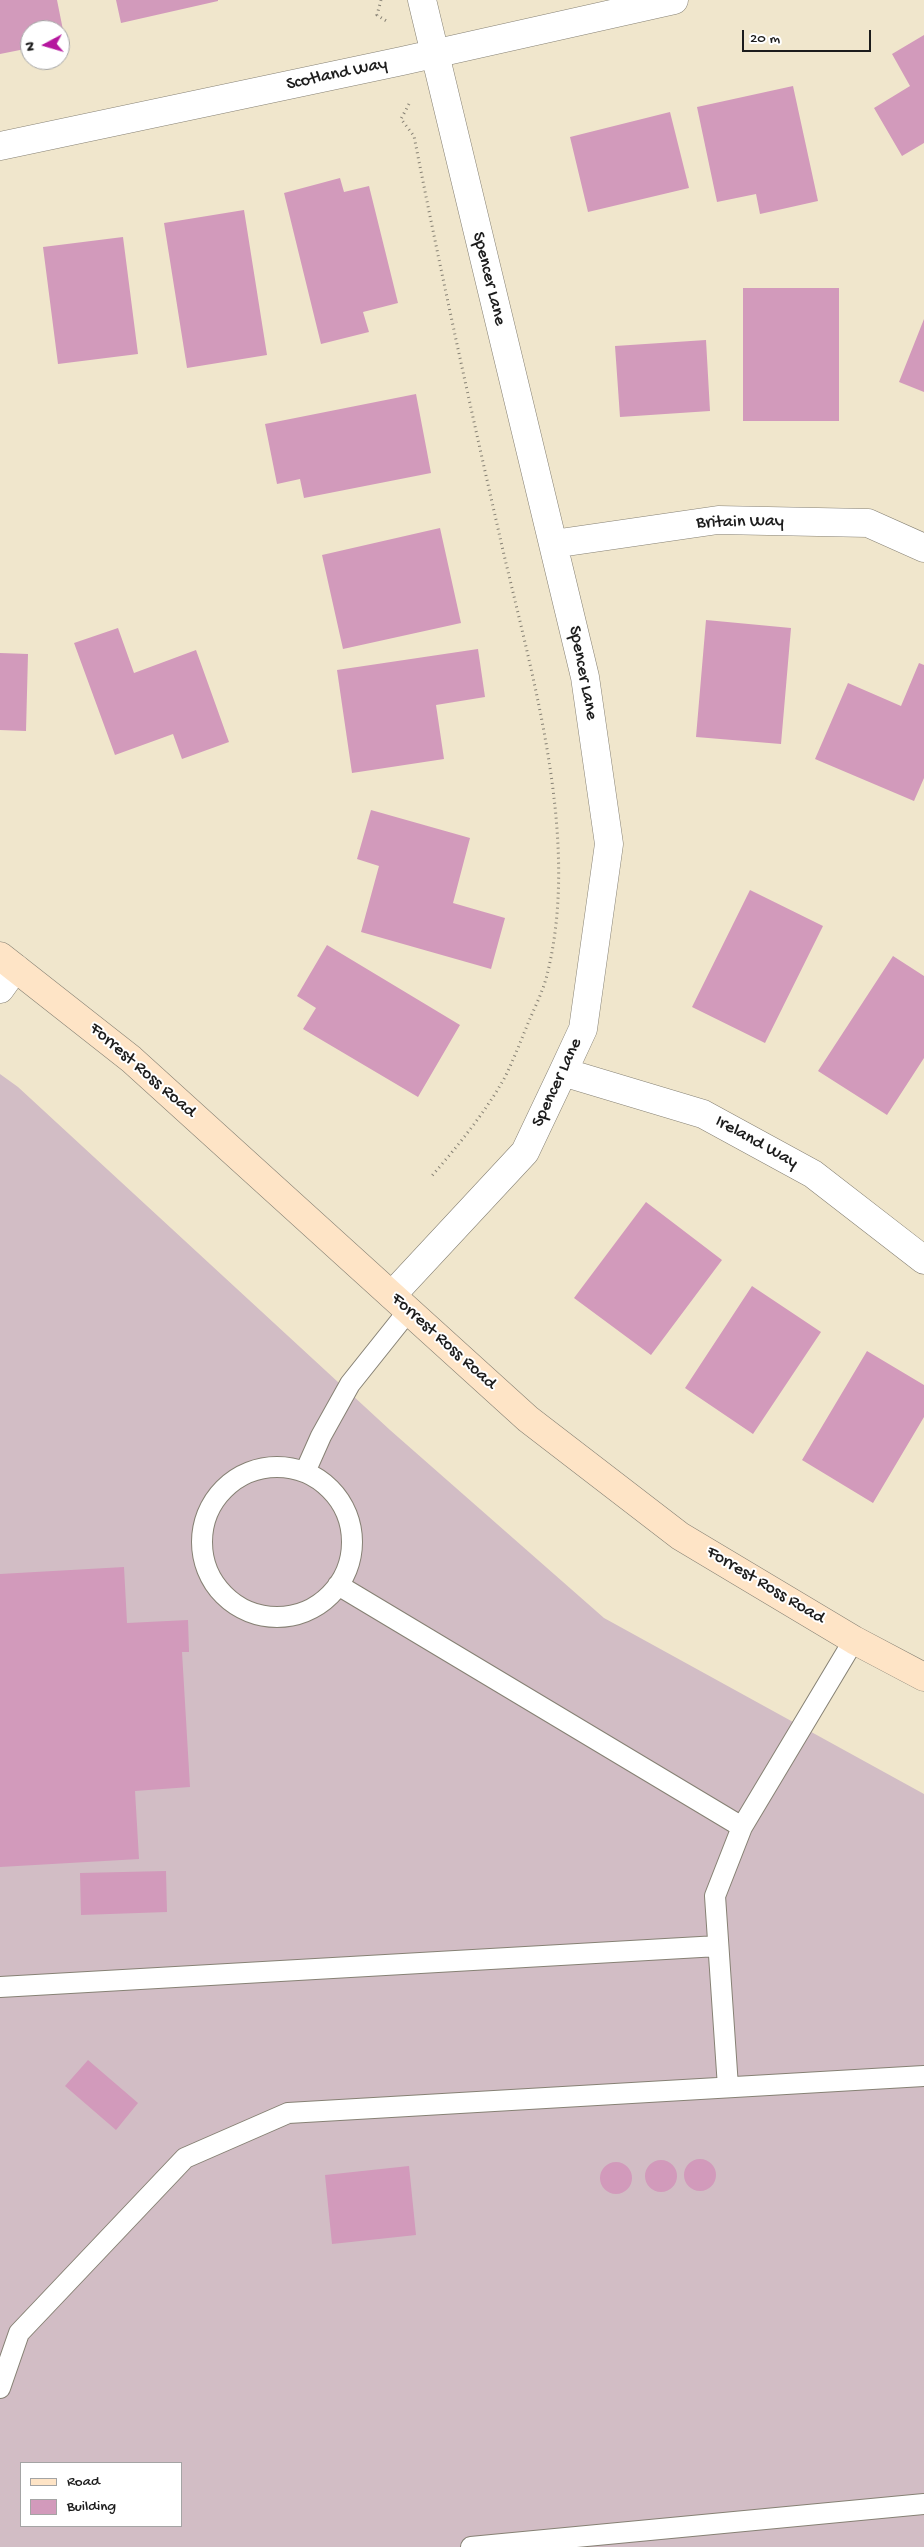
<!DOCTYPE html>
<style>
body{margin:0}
#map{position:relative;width:924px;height:2547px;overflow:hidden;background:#f0e6cc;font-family:"Gochi Hand",sans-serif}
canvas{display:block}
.legend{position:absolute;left:20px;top:2462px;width:162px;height:65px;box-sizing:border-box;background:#fff;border:1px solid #a4a4a4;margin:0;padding:6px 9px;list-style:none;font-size:15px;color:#1c1c1c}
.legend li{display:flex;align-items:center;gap:10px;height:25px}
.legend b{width:25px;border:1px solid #a4a4a4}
.north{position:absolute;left:20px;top:20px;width:50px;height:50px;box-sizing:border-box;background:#fff;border:1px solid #a4a4a4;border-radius:50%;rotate:264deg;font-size:14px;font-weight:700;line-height:20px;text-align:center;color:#1c1c1c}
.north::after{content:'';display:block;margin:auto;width:18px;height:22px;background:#b5179e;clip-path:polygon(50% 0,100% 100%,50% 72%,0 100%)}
.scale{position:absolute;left:742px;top:30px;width:129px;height:22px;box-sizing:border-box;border:2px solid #1c1c1c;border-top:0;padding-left:6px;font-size:15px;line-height:18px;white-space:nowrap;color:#1c1c1c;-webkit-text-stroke:4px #fff;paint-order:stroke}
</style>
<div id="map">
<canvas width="924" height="2547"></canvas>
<ul class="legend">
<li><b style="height:6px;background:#fee4c6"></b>Road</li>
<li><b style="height:14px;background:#d29abb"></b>Building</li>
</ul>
<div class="north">N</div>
<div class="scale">20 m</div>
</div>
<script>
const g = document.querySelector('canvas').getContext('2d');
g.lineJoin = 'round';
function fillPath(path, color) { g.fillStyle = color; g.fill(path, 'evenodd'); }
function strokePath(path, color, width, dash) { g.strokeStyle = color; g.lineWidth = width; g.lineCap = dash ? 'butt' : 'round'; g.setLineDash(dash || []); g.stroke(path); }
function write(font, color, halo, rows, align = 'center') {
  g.font = font + ' "Gochi Hand",sans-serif'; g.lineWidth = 4; g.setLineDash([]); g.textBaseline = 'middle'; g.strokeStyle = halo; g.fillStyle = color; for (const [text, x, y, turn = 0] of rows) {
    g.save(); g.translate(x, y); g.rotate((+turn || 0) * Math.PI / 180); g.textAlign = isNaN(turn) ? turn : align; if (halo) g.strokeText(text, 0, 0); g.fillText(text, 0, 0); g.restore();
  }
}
const industrial = new Path2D(`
 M0,1074l18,13 372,343 214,188 320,176v753h-924zM21,2463h160v63h-160z`);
const building = new Path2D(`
 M0,0h57l8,40 -5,1v-11h-30v18l-30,6z
 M116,0h102v1l-97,22z
 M924,35v108l-22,13 -28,-48 36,-22 -18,-32z
 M793,86l25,115 -58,13 -4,-20 -39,8 -20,-95z
 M670,112l19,76 -101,24 -18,-75z
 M340,178l4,14 25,-6 29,117 -35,9 6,20 -48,12 -37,-151z
 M244,210l23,145 -80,13 -23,-145z
 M123,237l15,117 -80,10 -15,-117z
 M743,288h96v133h-96z
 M924,319v73l-25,-10z
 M706,340l4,71 -90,6 -5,-71z
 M416,394l15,79 -127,25 -4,-19 -23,5 -12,-60z
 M440,528l21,95 -118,26 -21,-94z
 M706,620l85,8 -10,116 -85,-7z
 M118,628l16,45 62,-23 33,92 -47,17 -9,-25 -58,21 -41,-112z
 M478,649l7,48 -49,8 8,54 -92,14 -15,-103z
 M0,653l28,1 -2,77 -26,-1z
 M919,663l5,2v113l-10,23 -99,-42 33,-76 53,23z
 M371,810l99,28 -17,65 52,15 -14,51 -130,-37 18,-66 -22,-7z
 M750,890l73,36 -58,117 -73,-36z
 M327,945l133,80 -42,72 -115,-68 13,-21 -19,-12z
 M893,956l31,20v82l-37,57 -69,-44z
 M646,1202l76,58 -71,95 -77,-57z
 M752,1286l69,46 -68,102 -68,-46z
 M867,1351l57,34v32l-51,86 -71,-43z
 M124,1567l3,56 61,-3 1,32h-7l8,135 -55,4 4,68 -139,8v-293z
 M166,1871l1,41 -86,3 -1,-42z
 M88,2060l50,43 -22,27 -51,-44z
 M684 2175a16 16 0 1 1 32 0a16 16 0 1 1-32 0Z
 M645 2176a16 16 0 1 1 32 0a16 16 0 1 1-32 0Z
 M600 2178a16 16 0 1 1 32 0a16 16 0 1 1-32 0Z
 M409,2166l7,69 -84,9 -7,-69z`);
const path = new Path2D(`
 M381,0l-4,15 11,7
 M409,104l-8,15 13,17c26,133 55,265 85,397 31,137 83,303 48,442 -4,16 -12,32 -18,46 -8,19 -15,38 -24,56 -20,36 -48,70 -75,101`);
const lane = new Path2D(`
 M202 1542a75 75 0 1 1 150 0a75 75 0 1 1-150 0Z
 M305,1472l16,-36 29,-52 59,-74
 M338,1585l404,242 112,-187
 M0,1987l718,-41
 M728,2087l-13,-191 27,-69
 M0,2388l19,-55 166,-175 103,-45 636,-37
 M471,2547l453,-43`);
const street = new Path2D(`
 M0,146l402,-85 272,-61
 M553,544l165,-24 150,3 56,25
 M0,989l15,-21
 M563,1072l140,42 110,60 111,86
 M392,1295l133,-143 38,-80 20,-43 26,-185 -24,-167 -163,-677`);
const secondary = new Path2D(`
 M0,956l131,103 397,360 152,117 174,104 70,37`);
const streetNames = [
 ["Scotland Way",337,75,-12],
 ["Spencer Lane",488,279,76],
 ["Britain Way",740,523,-1],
 ["Spencer Lane",582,673,79],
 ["Forrest Ross Road",142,1071,41],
 ["Spencer Lane",558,1083,-65],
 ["Ireland Way",756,1143,29],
 ["Forrest Ross Road",443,1342,42],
 ["Forrest Ross Road",765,1586,31]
];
fillPath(industrial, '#d2bdc5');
fillPath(building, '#d29abb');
strokePath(lane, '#868174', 22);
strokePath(street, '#868174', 29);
strokePath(secondary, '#868174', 29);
strokePath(path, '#868174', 3, [1, 4]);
strokePath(lane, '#fff', 20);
strokePath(street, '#fff', 28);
strokePath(secondary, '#fee4c6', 28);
write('18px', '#1c1c1c', '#fff', streetNames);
</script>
